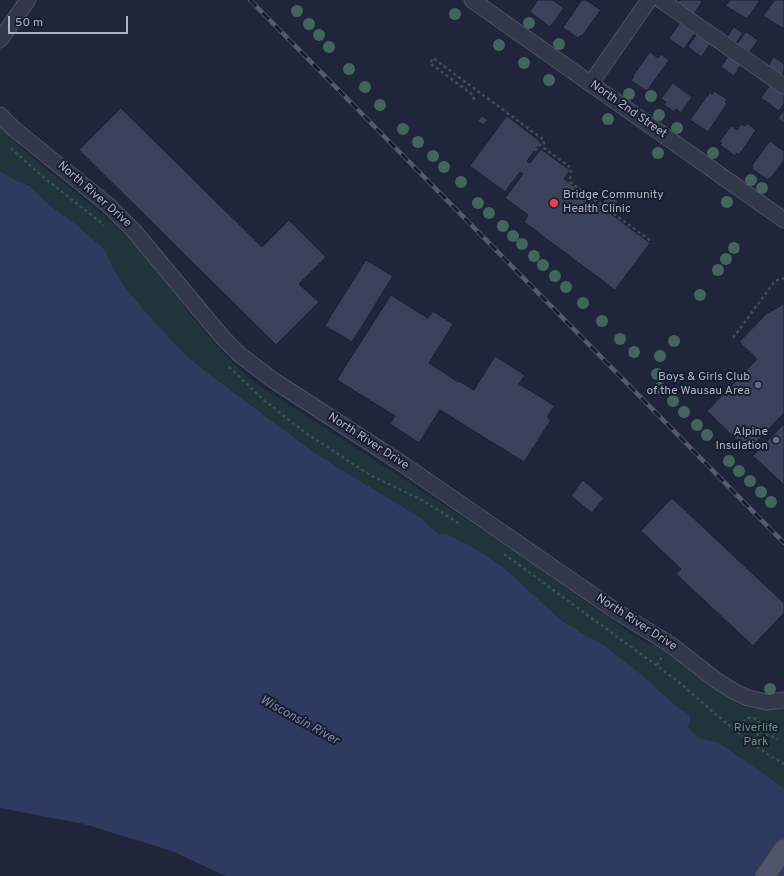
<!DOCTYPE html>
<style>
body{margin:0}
#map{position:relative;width:784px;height:876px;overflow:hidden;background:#1f253a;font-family:Overpass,sans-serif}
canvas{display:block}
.scale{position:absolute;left:8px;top:16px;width:120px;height:18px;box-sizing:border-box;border:2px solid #adb2c7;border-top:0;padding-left:5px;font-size:12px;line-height:14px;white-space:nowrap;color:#adb2c7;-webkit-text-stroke:3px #181d2e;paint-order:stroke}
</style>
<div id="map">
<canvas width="784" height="876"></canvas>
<div class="scale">50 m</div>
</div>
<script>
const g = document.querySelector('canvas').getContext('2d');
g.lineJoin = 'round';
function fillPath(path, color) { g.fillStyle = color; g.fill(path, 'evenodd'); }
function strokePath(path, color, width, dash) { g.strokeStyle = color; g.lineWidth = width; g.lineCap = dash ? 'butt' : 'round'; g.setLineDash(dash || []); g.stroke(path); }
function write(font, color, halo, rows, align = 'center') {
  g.font = font + ' Overpass,sans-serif'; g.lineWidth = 4; g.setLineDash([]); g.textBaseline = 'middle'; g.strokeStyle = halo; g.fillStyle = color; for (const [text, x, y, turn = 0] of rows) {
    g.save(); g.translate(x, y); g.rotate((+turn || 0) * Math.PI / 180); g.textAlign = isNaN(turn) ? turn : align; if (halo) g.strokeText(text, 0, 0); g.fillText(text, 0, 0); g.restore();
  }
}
const green = new Path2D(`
 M0,126c38,42 88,72 128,112 45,47 75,102 126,144l258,167 121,86c11,7 24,11 35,17l66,50c16,8 33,8 50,6v80l-65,-45c-14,-4 -22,-3 -31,-17l3,-6 -2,-6 -9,-5 -19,-16 -14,-14 -42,-33 -42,-24 -60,-55 -19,-13 -45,-19 -18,-17 -105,-64 -107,-80 -23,-19 -38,-40 -22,-27 -12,-18 -9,-20 -26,-23 -36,-27 -13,-14 -13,-5 -17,-10z`);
const water = new Path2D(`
 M0,171l17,10 13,5 13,14 36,27 26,23 9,20 12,18 22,27 38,40 23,19 107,80 105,64 18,17 8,-1 37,20 19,13 60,55 42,24 42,33 14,14 19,16 9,5 2,6 -3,6c9,14 17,13 31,17l65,45v88h-559l-53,-25 -88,-27 -84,-16z`);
const building = new Path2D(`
 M538,0h15l11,8 -14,19 -20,-15z
 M582,0h4l15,10 -19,26 -1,-1 -3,3 -15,-10z
 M680,0h20l2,2 -10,15 -16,-12z
 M730,0h30l-13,19 -21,-13z
 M775,0h9v29l-21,-13z
 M680,23l15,10 -11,16 -15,-10z
 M734,27l9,6 -9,13 -9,-6z
 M746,32l12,8 -11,16 -12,-9z
 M698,33l14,9 -11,15 -13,-10z
 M650,52l8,6 3,-4 8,6 -22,31 -16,-10 3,-5h-1z
 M730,54l12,9 -8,13 -13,-9z
 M774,57l10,7v7l-4,6 -13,-9z
 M673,83l19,14 -11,16 -5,-4 -2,3 -10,-7 2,-3 -5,-3z
 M771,84l13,9v11l-5,7 -18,-13z
 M714,91l13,8 -2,3 2,2 -19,28 -18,-12 20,-28 2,2z
 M121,108l141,139 27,-27 37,37 -27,27 20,18 -43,43 -197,-195z
 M784,110v13l-6,-4z
 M482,116l6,4 -5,5 -5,-4z
 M507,116l34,26 -14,19 3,2 11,-14 29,21 -6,9 36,27 9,-12 9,7 -8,12 40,30 -35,47 -91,-68 4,-7 -23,-17 18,-24 -3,-2 -15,20 -35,-26z
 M747,123l9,7 -17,25 -2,-2 -2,3 -15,-11 2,-2 -3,-1 12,-16 6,4 4,-6 4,2z
 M770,141l14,10v9l-14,19 -1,-1 -1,2 -16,-11 1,-2 -1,-1z
 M366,260l27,16 -41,66 -27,-16z
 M391,295l37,23 5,-7 20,13 -24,39 29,19 1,-1 15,9 21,-34 30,19 -6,9 36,22 -8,11 4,3 -27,42 -84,-52 -21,33 -29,-19 5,-8 -58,-36z
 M784,304v109l-36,38 -41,-40 50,-52 -18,-17 27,-28z
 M784,424v61l-31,-29z
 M583,480l21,18 -12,15 -21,-17z
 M672,498l112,105v10l-31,33 -77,-72 5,-5 -40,-38z`);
const path = new Path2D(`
 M474,100l-1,-5 -43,-32 3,-5 111,82v8l27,20 -1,14 81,59
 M11,148l31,28 62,49
 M535,151l8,-10
 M733,338l42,-57 9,-3
 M229,367l36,34 38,30 67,44 52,25 38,24
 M504,554l171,125c36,30 68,62 109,85
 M657,665l5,-8
 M735,731l12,-13c19,-3 12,17 6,26
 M760,732l18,7`);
const minor = new Path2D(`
 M472,0l312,220
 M661,0l123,86
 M0,40l28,-40
 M591,83l58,-83
 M0,115l14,14 94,76 26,26 89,107 17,17 33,25 131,85 212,146 55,34 45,35 19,12 13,6 19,4 17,-2`);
const major = new Path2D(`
 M765,876l19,-27`);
const rail = new Path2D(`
 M250,0l534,543`);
const trees = [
 [297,11],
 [455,14],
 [529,23],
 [309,24],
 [319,35],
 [559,44],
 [499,45],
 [329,47],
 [524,63],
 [349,69],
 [549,80],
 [365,87],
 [629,94],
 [651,96],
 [380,105],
 [659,115],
 [608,119],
 [677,128],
 [403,129],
 [418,142],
 [658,153],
 [713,153],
 [433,156],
 [444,167],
 [751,180],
 [461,182],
 [762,188],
 [727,202],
 [478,203],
 [489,213],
 [503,226],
 [513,236],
 [522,244],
 [734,248],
 [534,256],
 [726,259],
 [543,265],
 [718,270],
 [555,276],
 [566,287],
 [700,295],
 [583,303],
 [602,321],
 [620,339],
 [674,341],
 [634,352],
 [660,356],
 [657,374],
 [660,388],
 [673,401],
 [684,412],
 [697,425],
 [707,435],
 [729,461],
 [739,471],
 [750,481],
 [761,492],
 [771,502],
 [770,689]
];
const markers = [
 [554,203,5,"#e0444e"],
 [758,385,4,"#5c6f8a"],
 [776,440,4,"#5c6f8a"]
];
const streetNames = [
 ["North 2nd Street",628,110,35],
 ["North River Drive",94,195,41],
 ["North River Drive",368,442,33],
 ["North River Drive",636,623,33]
];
const poiNames = [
 ["Bridge Community",563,196,"left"],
 ["Health Clinic",563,210,"left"],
 ["Boys & Girls Club",750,378],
 ["of the Wausau Area",750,392],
 ["Alpine",768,433],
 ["Insulation",768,447]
];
const parkNames = [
 ["Riverlife",756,729],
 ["Park",756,743]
];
const waterNames = [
 ["Wisconsin River",299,721,29]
];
fillPath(green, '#21333b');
fillPath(water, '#2f3a60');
fillPath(building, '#3a415a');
strokePath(building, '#1a1f30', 1);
strokePath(minor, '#4d5265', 17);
strokePath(major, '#3c4153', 21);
strokePath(path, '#3e5058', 2.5, [3, 3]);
strokePath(minor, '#32384a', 15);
strokePath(major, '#50566a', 19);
strokePath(rail, '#545b71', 4.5);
strokePath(rail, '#181d2e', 3, [9]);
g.fillStyle = '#44655d';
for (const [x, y] of trees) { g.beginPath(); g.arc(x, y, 6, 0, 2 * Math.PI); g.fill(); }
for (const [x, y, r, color] of markers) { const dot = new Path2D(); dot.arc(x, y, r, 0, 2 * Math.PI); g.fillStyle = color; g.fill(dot); strokePath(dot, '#181d2e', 1.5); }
write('12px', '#adb2c7', '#181d2e', streetNames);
write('12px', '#adb2c7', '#181d2e', poiNames, 'right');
write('12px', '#629979', '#181d2e', parkNames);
write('italic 13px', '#7a88b6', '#181d2e', waterNames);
</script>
